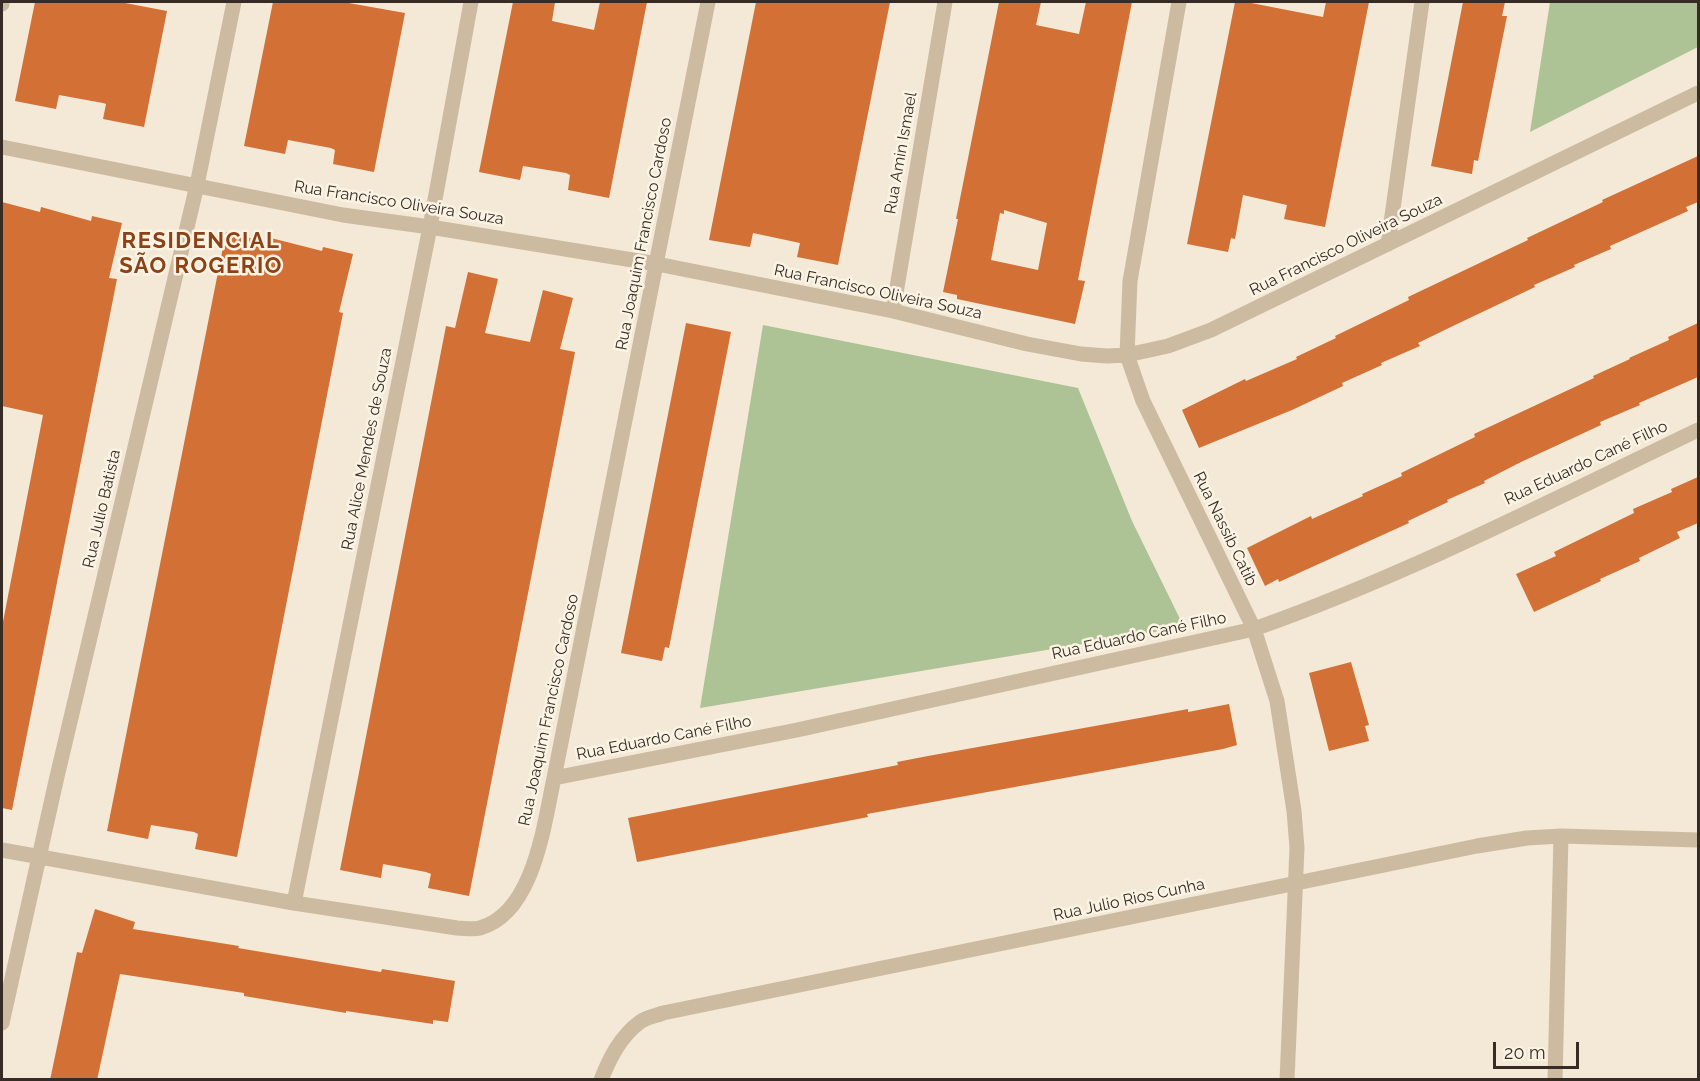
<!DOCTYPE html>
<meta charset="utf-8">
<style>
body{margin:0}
#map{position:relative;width:1700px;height:1081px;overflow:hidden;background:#f3e9d6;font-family:Raleway,sans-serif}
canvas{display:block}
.frame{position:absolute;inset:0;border:3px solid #362c25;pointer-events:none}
.scale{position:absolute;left:1493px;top:1042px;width:86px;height:27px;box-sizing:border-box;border:3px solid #362c25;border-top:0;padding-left:8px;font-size:18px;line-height:21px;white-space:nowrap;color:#362c25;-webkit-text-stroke:4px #fbf3e3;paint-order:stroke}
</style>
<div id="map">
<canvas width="1700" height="1081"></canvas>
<div class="frame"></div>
<div class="scale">20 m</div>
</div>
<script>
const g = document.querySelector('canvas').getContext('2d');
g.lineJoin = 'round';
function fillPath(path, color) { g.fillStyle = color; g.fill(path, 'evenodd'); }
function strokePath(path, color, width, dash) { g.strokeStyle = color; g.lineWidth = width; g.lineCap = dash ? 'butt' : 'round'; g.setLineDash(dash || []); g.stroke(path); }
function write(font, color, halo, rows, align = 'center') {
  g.font = font + ' Raleway,sans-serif'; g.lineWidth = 5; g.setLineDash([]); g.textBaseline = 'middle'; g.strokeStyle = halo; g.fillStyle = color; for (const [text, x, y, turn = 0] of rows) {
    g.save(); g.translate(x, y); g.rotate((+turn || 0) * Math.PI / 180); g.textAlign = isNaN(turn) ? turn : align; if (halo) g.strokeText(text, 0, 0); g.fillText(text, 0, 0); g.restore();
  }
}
const green = new Path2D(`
 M1550,2h148v45l-168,85z
 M763,325l315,63 54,133 52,106 -484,81z`);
const building = new Path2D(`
 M35,2h85l47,9 -23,116 -41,-8 3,-15 -3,-1 -44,-8 -3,14 -41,-8z
 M273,2h70l62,11 -31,159 -41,-8 2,-14 -4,-2 -43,-8 -3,14 -41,-8z
 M513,2h42l-3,19 42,9 6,-28h47l-38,196 -41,-8 2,-15 -4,-2 -43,-7 -3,14 -41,-8z
 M756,2h134l-52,263 -41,-8 3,-14 -47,-10 -3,14 -41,-7z
 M999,2h42l-5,23 43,9 7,-32h46l-54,278 7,1 -10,43 -118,-25v-4l-14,-3 15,-73h-2zM1004,210l43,13 -9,47 -47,-10 9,-47 4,1z
 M1235,2h11l77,15 3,-15h43l-44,225 -41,-8 3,-14 -44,-10 -8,44 -4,-1 -3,14 -41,-8z
 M1463,2h42l-3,14h5l-29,145 -4,-1 -2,14 -41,-8z
 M1698,156v46l-12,5 2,4 -78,35 1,3 -37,16 1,2 -41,18 1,2 -80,38 -37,18 2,3 -39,17 1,2 -40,18 1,3 -51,24 -93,38 -17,-38 63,-31 1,2 51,-22 -1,-2 40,-19 -1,-2 74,-36 -1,-3 120,-57 -1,-2 76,-36 -1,-2z
 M2,202l38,10 1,-5 50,14 1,-5 30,7 -13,55 8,1 -105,531 -10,-2v-181l41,-212 -41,-9z
 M226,232l44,11 1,-5 51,13 1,-4 30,7 -14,58 4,1 -106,544 -42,-8 3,-15 -4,-2 -43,-7 -3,14 -41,-8z
 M468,272l30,7 -13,54 45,9 13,-52 30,8 -13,51 15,3 -106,544 -41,-8 3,-14 -5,-2 -43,-8 -2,14 -41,-8 106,-544 9,2z
 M686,323l45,9 -62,316 -4,-1 -3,14 -41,-8z
 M1698,323v54l-59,26 1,2 -40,17 1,3 -80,37 -37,19 1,2 -38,17 1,2 -40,19 1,2 -130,59 -1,-3 -13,7 -18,-38 64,-32 1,3 51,-23 -1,-2 40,-18 -1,-3 74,-36 -1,-3 120,-56 -1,-2 37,-17 -1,-1 40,-18 -1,-3z
 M1698,477v46l-21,9 3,6 -41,20 1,3 -40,18 1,2 -67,31 -18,-38 40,-18 -2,-4 80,-39 -1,-4 39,-17 -1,-3z
 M1351,662l18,63 -4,1 4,15 -40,10 -20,-78z
 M1229,704l8,41 -14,4 -356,65 1,3 -231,45 -9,-44 270,-53 -1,-3 31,-6 217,-39 43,-8v3z
 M95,909l40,13 -2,7 106,17 -1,2 143,24 1,-3 73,12 -7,41 -15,-2v4l-87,-13v2l-102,-17v-3l-124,-19 -23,106h-47l27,-128 5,1z`);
const minor = new Path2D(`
 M1179,2l-49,279 -3,74 16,46 111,228 23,72 17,110 3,37 -10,232
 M2,4v-2
 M2,147l341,68 87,12 227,37 236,47 134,33 54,10 26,2 20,-1 41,-9 43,-16 487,-237
 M1388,244l34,-242
 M893,311l52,-309
 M554,778l243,-48 457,-101c153,-54 298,-129 444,-199
 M2,850l292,53 163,25c7,0 16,2 23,0 54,-15 64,-104 74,-150l154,-776
 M294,903l136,-676 41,-225
 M2,1023l54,-242 141,-596 37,-183
 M601,1080c9,-23 20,-44 39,-58 6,-5 16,-6 23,-9l814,-167 50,-8 34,-2 137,4
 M1555,1080l6,-244`);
const streetNames = [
 ["Rua Amin Ismael",901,153,-80],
 ["Rua Francisco Oliveira Souza",399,203,9],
 ["Rua Joaquim Francisco Cardoso",644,234,-79],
 ["Rua Francisco Oliveira Souza",1346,245,-26],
 ["Rua Francisco Oliveira Souza",878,292,12],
 ["Rua Alice Mendes de Souza",367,449,-79],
 ["Rua Eduardo Cané Filho",1586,463,-25],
 ["Rua Julio Batista",102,509,-77],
 ["Rua Nassib Catib",1225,529,64],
 ["Rua Eduardo Cané Filho",1139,636,-12],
 ["Rua Joaquim Francisco Cardoso",549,710,-78],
 ["Rua Eduardo Cané Filho",664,738,-11],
 ["Rua Julio Rios Cunha",1129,900,-12]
];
const districtNames = [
 ["RESIDENCIAL",201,241],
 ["SÃO ROGERIO",201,266]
];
fillPath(green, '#aec395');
fillPath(building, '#d27035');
strokePath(minor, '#ccbba1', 15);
write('16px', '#362c25', '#fbf3e3', streetNames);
g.letterSpacing = '1.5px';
write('bold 22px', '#8c4216', '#fbf3e3', districtNames);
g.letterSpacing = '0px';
</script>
